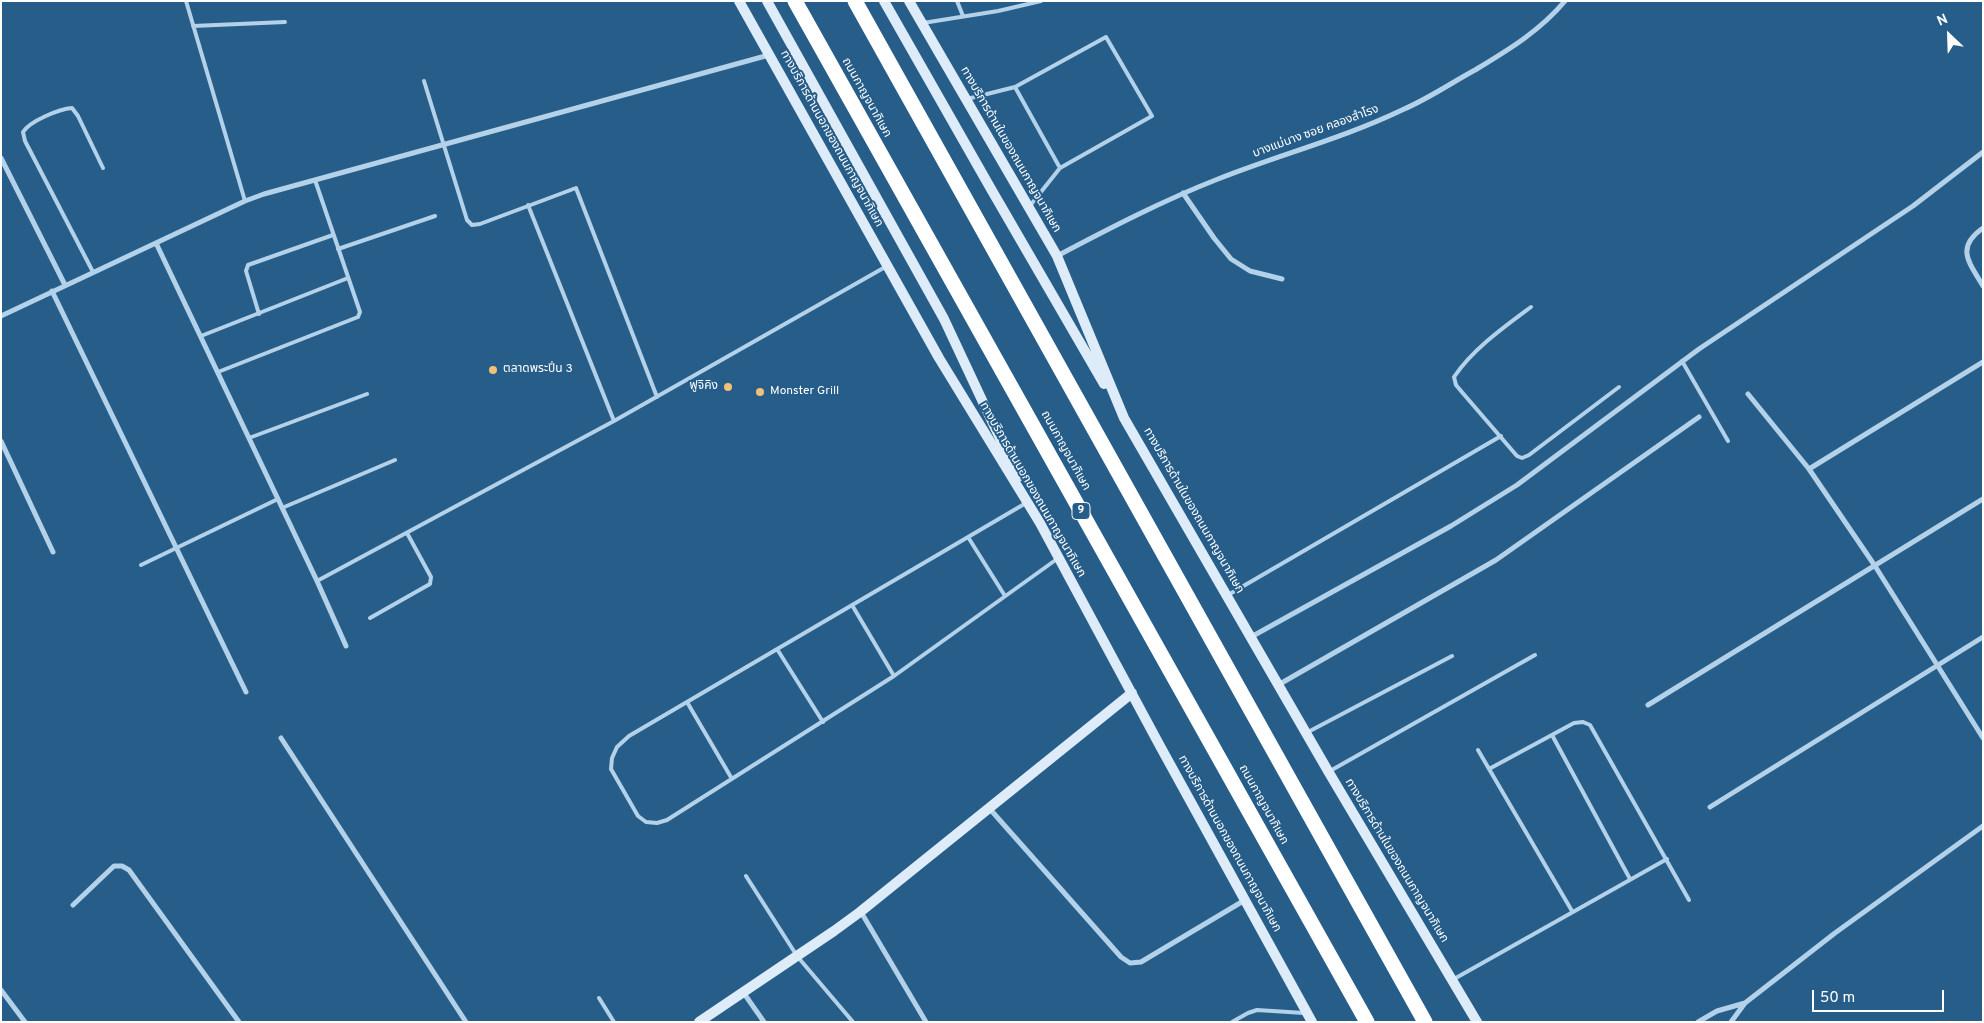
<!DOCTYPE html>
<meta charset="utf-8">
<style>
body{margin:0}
#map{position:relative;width:1984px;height:1023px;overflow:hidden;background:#265d89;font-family:Overpass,sans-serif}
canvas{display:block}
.frame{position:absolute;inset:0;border:2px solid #fff;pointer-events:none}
.north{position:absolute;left:1924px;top:10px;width:50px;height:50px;-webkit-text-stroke:4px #265d89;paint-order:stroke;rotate:336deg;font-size:14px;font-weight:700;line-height:20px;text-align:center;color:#fff}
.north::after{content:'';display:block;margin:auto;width:18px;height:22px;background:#fff;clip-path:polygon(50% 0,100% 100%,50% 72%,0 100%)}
.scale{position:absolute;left:1812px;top:990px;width:132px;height:22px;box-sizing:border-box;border:2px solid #fff;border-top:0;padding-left:6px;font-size:15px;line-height:18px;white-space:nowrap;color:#fff;-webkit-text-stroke:4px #265d89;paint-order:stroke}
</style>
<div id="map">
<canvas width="1984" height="1023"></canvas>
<div class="frame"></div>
<div class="north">N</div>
<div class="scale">50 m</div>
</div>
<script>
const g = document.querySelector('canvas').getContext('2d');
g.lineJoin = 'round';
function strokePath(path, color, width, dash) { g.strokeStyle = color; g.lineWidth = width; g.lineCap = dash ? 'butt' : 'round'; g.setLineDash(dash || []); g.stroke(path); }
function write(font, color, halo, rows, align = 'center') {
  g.font = font + ' Overpass,"Noto Sans Thai",sans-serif'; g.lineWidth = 4; g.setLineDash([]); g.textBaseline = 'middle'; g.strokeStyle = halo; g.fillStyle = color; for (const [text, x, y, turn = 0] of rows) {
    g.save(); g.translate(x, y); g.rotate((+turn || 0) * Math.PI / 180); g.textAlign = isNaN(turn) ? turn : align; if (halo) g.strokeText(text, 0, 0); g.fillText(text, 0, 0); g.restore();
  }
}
const lane = new Path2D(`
 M186,1l59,200
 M957,1l6,15
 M923,23l75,-12 43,-10
 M193,26l92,-4
 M424,81l43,139 5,5 8,-1 96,-36 81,209
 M1015,87l45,81
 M967,99l48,-12 91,-50 46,79 -92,52 -31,39
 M528,205l86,216
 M338,249l97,-33
 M93,272l-68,-131 -2,-9c7,-11 36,-23 49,-24l6,8 25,52
 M1531,307c-27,20 -58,42 -77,70l2,8 5,6 56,65 5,2 7,-3 90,-68
 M259,314l-13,-43 2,-6 85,-30
 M201,336l147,-58
 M1682,361l46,80
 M218,372l140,-55 2,-5 -45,-132
 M249,438l118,-44
 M1026,503l-397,233 -12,11 -5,11 -1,11 27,47 8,6 11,1 10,-3 227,-144 163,-117
 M282,508l113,-48
 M968,537l37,59
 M141,565l137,-66
 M317,581l297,-160 273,-155
 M1228,595l273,-159
 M852,605l42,71
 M370,618l60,-34 1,-7 -24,-44
 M777,649l46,73
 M687,702l45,77
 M1308,732l144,-76
 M1552,735l78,144
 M1478,750l94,161
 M1489,769l85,-46 9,-1 7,3 99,175
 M1330,771l205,-116
 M746,876l51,80 56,66
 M1454,979l213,-120
 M599,998l15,24
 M1232,1022l16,-9 9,-3 47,3`);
const street = new Path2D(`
 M1,158l64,127
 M1183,193l31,45 17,21 19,12 32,8
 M1983,228c-28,20 -14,34 0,58
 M156,243l161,338 29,65
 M1057,256c53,-28 105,-55 161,-77 60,-24 126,-41 184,-69 26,-11 49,-27 73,-40 33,-20 65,-39 90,-69
 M52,291l194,401
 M1,316l244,-115 19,-7 505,-139
 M1748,394l61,75 66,97 108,172
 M1,441l52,111
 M1809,469l174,-107
 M1251,637l200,-111 66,-41 182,-136 214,-143 70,-54
 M1278,685l218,-125 203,-143
 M1648,705l335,-206
 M281,738l185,284
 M1710,807l273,-170
 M989,808l132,149 9,6 11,-1 104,-62
 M73,905l41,-39h8l7,4 110,152
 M861,912l65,110
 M1,990l24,32
 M743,992l21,30
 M1698,1022l19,-11 28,-8
 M1731,1022l14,-19 90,-70 148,-107`);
const secondary = new Path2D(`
 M739,1l200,357 101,165 120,223 152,276
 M767,1l177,318 74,158
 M884,1l107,188 113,195
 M909,1l148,255 67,162 204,353 149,251
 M699,1022l135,-91 26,-19 272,-219`);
const highway = new Path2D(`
 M795,1l572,1021
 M855,1l570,1021`);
const markers = [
 [493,370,5,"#f2c178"],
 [728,387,5,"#f2c178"],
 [760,392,5,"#f2c178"]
];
const shields = [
 [1081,511,18]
];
const shieldNames = [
 ["9",1081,511]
];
const streetNames = [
 ["ถนนกาญจนาภิเษก",866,98,61],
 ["บางแม่นาง ซอย คลองสำโรง",1316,132,-20],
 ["ทางบริการด้านนอกของถนนกาญจนาภิเษก",831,139,61],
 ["ทางบริการด้านในของถนนกาญจนาภิเษก",1010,150,60],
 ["ถนนกาญจนาภิเษก",1065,451,61],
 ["ทางบริการด้านนอกของถนนกาญจนาภิเษก",1032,490,60],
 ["ทางบริการด้านในของถนนกาญจนาภิเษก",1193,511,60],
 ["ถนนกาญจนาภิเษก",1263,805,61],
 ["ทางบริการด้านนอกของถนนกาญจนาภิเษก",1229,844,61],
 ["ทางบริการด้านในของถนนกาญจนาภิเษก",1396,861,59]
];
const poiNames = [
 ["ตลาดพระปิ่น 3",503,370],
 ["ฟูจิคิง",718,387,"right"],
 ["Monster Grill",770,392]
];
strokePath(lane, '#b3d2e9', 4);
strokePath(street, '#b3d2e9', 5);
strokePath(secondary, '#ddecf8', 10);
strokePath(highway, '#fff', 15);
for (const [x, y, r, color] of markers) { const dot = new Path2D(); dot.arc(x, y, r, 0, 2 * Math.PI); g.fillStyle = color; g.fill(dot); strokePath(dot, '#265d89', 2); }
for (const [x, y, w] of shields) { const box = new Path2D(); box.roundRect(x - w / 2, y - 8.5, w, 17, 4); g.fillStyle = '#265d89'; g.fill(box); strokePath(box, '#fff', 1); }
write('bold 11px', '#fff', null, shieldNames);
write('12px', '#fff', '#265d89', streetNames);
write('12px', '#fff', '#265d89', poiNames, 'left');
</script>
